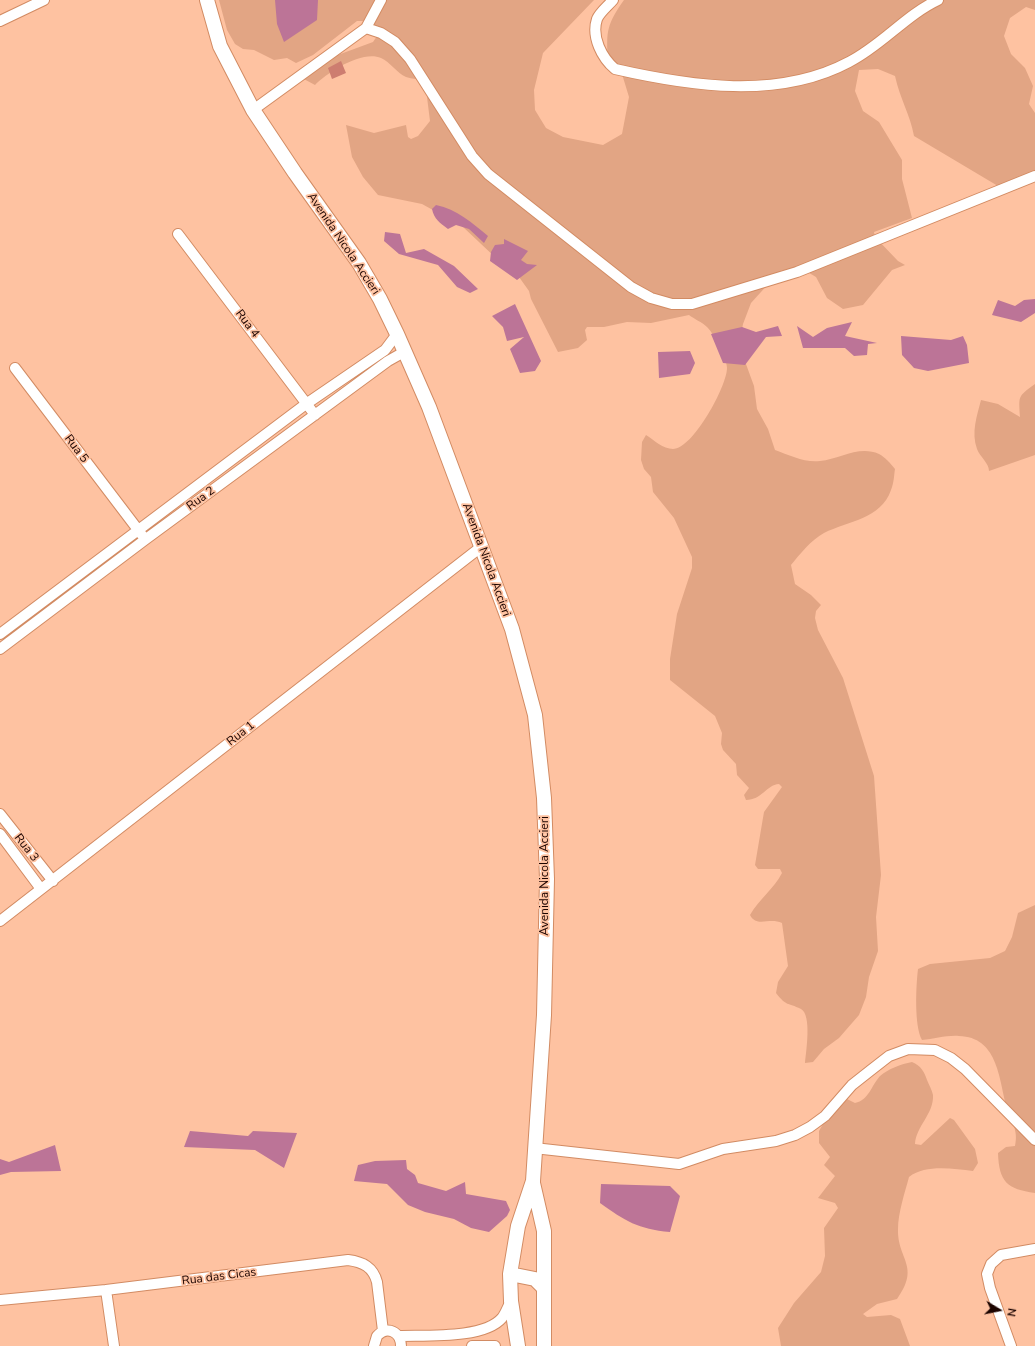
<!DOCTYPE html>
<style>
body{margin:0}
#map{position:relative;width:1035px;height:1346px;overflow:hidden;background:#fec2a1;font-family:"Nunito Sans",sans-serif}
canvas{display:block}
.north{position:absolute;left:979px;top:1290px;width:40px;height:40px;-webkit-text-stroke:3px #fec2a1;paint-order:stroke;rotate:100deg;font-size:11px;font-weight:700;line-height:16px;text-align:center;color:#1c0400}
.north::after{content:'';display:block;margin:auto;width:14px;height:18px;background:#1c0400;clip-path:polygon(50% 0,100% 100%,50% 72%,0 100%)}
</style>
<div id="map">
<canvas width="1035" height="1346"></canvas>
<div class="north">N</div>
</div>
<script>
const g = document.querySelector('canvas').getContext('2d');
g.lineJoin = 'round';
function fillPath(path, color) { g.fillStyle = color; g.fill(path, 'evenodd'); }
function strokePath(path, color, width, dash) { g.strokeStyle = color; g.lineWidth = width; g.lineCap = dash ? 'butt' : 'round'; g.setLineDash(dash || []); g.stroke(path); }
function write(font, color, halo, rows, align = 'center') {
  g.font = font + ' "Nunito Sans",sans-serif'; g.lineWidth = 3.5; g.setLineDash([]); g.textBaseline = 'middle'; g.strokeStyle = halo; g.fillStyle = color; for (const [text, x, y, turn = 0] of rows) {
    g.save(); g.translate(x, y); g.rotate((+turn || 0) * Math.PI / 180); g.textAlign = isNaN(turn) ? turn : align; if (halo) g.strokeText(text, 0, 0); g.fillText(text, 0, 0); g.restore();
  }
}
const green = new Path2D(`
 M219,0h375l-51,53 -9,37 1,20 11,18 17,9 40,8 19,-11 7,-37 -7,-23 -14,-14c-2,-29 -1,-36 16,-60h411v10l-9,-3 -16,11 -6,18 7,18 14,14 8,18 -4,18 6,9v61l-32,15 -89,-53c-4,-22 -14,-37 -19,-60l-17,-7 -19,1 -4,21 8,20 16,11 23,38v19l10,39 -38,14 1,5 23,24 7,4 -13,5 -29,35 -20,4 -16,-11 -11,-21 -17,-10 -19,4 -29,32 -8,21 -4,21 15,41 3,23 11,20 7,21c14,5 30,13 45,11 20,-2 39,-16 59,-7 6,3 12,10 16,15 -1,6 -1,14 -4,21 -10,29 -43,31 -67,43 -13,7 -24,21 -33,32l4,19 16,11 10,10 -5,6 -1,7 3,12 25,48 31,98 7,99 -5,42 2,34 -9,26 -3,20 -7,18 -20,23 -15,11 -11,13 -8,1c1,-11 7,-48 -4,-54 -14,-7 -14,-2 -25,-16l2,-11 10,-16 -6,-43c-13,-6 -25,5 -32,-8 9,-16 24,-26 32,-42l-2,-4h-22l-3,-4 9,-53 18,-25 -3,-3c-13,1 -17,16 -33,16l-2,-5 5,-7 -12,-13 -1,-11 -13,-14 -2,-6 1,-11 -7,-17 -45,-36v-21l7,-45 15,-46v-11l-18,-39 -21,-26 -2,-15 -7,-8 -3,-9 1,-18 4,-7c8,5 17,14 27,14 20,0 54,-63 54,-81 0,-10 -13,-34 -20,-41 -5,-5 -13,-8 -18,-12l-38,8 -24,-1 -23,5h-17l-2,3 2,10 -9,8 -20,4 -27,-53 -2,-8 -15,-21 -17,-11 -35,-33 -40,-22 -44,-9 -15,-18 -11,-20 -6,-32 28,8 32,-8 2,12 3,2 7,-3 12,-15 -5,-40c-6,-2 -13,-2 -19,-4 -9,-4 -16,-15 -25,-19 -19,-8 -53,14 -66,27l-13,-7 25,-19 46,-17 4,-6 -10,-15h-10l-44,34 -17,8 -9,-5 -13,2 -20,-10 -11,-1 -8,-5 -8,-14z
 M1035,384v71l-46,16c0,-8 -9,-14 -12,-22 -6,-17 0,-33 4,-49l17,4 22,13c-1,-21 -3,-20 15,-33z
 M1035,905v288c-28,-4 -36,-11 -37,-40l8,-6 9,-1c4,-18 -5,-24 -9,-41 -7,-28 -9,-68 -47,-69 -12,-1 -25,3 -37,4 -8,-14 -6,-55 -4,-71l12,-5 60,-6 15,-7 7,-14 6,-24z
 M912,1062c9,4 12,9 15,18 2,5 5,10 6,15 1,19 -17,31 -18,49l6,1 29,-27 4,2 21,29 3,14 -5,8c-20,-2 -47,-7 -64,6 -4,15 -11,36 -11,52 -1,30 23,37 -1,70l-20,5 -14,10 4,3 24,-2 9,4 10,27h-129l-3,-18 16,-25 27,-31 4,-16 -1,-28 14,-20 -3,-5 -17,-5 17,-22 -11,-11 6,-8 -11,-14v-12l19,-33 5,-1 12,6c14,-3 16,-17 25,-27 8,-7 21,-12 32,-14z`);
const water = new Path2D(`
 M275,0h43l-1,20 -33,22 -7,-18z
 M436,205c21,4 36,18 52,31l-4,7 -15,-14 -13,-4 -8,4c-8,-6 -14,-10 -16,-20z
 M385,232l15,2 6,19 18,-4 30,17 24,23 -8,4 -13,-6 -19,-22 -39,-11 -15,-13z
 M504,239l24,12 -7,9 6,4 10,1 -20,15 -27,-19 1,-9 4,-7 9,-1z
 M1035,299v14l-14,9 -29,-7 6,-15 17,6 9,-6z
 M515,304l26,57 -6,10 -15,2 -10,-24 14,-12 -17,4 -4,-14 -11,-11z
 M852,322l-7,14 32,7 -9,1 -1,11 -13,1 -9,-8h-42l-6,-22 16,11 14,-9z
 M778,326l4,10 -16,1 -21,28 -22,-2 -12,-29 31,-7 14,5z
 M901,336l50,4 12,-4 4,9 2,18 -41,8 -14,-3 -12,-13z
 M690,351l5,12 -5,11 -31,4 -1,-26z
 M190,1131l58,5 5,-5 44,2 -13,35 -29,-18 -71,-3z
 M55,1145l6,26 -50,1 -11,3v-16l9,3z
 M406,1160l1,9 8,6 3,8 28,8 19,-9 1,12 40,7 4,9 -3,6 -18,16 -18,-4 -17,-9 -29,-7 -17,-7 -21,-21 -33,-3 4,-16 17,-4z
 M601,1184l69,2 10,10 -10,36c-32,-3 -45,-11 -70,-29z`);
const building = new Path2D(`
 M341,61l5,12 -14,6 -4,-11z`);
const street = new Path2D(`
 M613,0c-5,6 -13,12 -16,19 -6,18 5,39 18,50 75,17 163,31 234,-7 32,-16 57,-47 89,-62
 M0,21l44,-21
 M366,28l15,-28
 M253,110l113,-82 15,5 14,9 15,17 62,97 16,18 143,113 20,11 21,6h20l105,-32 238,-96
 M178,234l137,181
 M15,368l127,167
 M0,634l306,-230 79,-54 12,-16
 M0,649l146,-110 242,-178 16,-9
 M0,814l53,67
 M0,834l41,55
 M0,921l481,-374
 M534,1148l145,16 44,-15 53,-8 19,-6 15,-8 15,-11 27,-31 19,-15 18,-14 19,-7 27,1 16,8 14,11 70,71
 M106,1290l8,56
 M0,1300l106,-10 242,-30c15,2 25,7 29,22l6,49
 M399,1336c27,-1 85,3 103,-18 4,-5 6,-12 9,-17
 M374,1346l3,-10c10,-11 24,-4 24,10
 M472,1346h23
 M1011,1346l-21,-58 -3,-14 4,-10 10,-9 34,-6`);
const secondary = new Path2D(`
 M207,0l13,46 33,64 42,63 64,90 21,36 17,35 32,73 83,222 23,86 9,83 3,81 -3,136 -11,166 -15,45 -8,48 1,27 7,45
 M533,1183l11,48v115
 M510,1274l25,5 8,8`);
const streetNames = [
 ["Avenida Nicola Accieri",343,244,56],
 ["Rua 4",247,324,53],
 ["Rua 5",76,449,53],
 ["Rua 2",201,499,-36],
 ["Avenida Nicola Accieri",486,560,70],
 ["Rua 1",241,734,-38],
 ["Rua 3",26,848,52],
 ["Avenida Nicola Accieri",545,876,-90],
 ["Rua das Cicas",219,1277,-7]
];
fillPath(green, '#e2a584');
fillPath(water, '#bc7497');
fillPath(building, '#cd7d70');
strokePath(street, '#d28b63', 12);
strokePath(secondary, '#d28b63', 16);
strokePath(street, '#fff', 10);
strokePath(secondary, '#fff', 14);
write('12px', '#1c0400', '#fec2a1', streetNames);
</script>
